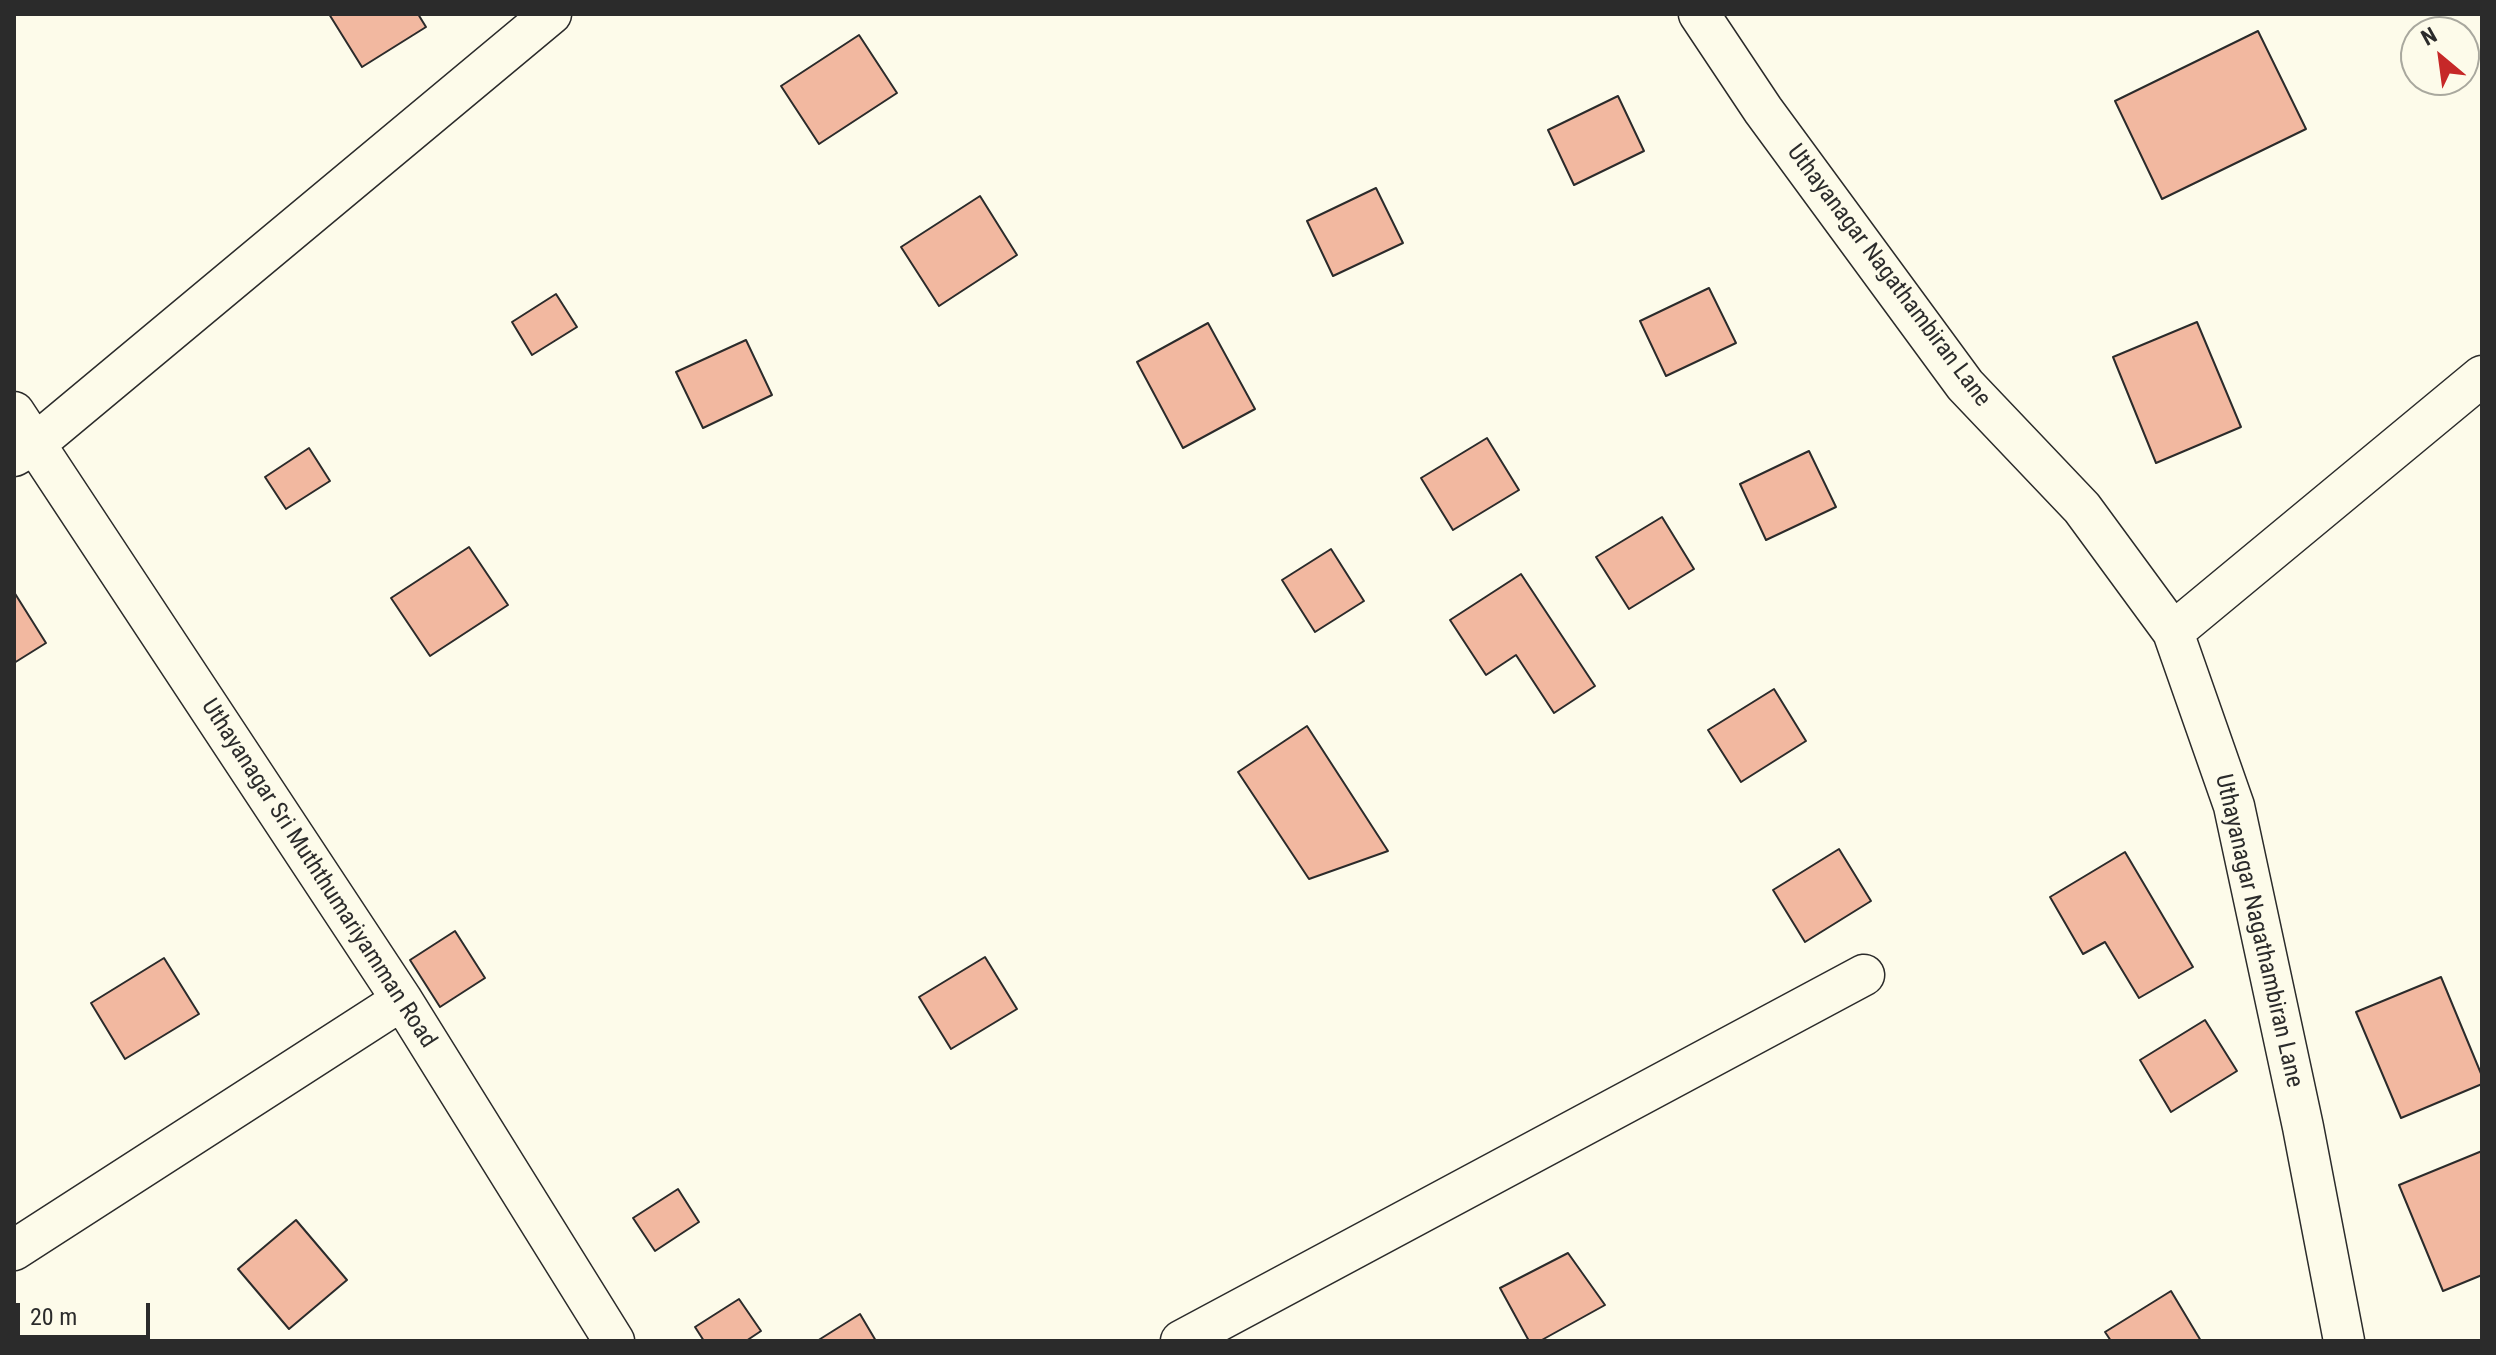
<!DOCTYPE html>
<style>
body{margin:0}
#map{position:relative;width:2496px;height:1355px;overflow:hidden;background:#fdfbea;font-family:"Roboto Condensed",sans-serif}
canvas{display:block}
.frame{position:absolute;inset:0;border:16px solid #2b2b2b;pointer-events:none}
.north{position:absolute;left:2400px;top:16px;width:80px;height:80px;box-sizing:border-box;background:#fdfbea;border:2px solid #a9a89e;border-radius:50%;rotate:331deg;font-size:22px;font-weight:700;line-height:32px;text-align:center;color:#2b2b2b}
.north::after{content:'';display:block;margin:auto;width:28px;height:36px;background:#c62828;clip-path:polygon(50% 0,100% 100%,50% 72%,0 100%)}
.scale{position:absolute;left:16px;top:1303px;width:134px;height:36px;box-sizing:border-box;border:4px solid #2b2b2b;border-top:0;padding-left:10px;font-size:24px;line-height:28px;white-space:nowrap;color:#2b2b2b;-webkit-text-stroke:6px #fdfbea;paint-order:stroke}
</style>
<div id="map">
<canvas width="2496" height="1355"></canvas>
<div class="frame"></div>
<div class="north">N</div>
<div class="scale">20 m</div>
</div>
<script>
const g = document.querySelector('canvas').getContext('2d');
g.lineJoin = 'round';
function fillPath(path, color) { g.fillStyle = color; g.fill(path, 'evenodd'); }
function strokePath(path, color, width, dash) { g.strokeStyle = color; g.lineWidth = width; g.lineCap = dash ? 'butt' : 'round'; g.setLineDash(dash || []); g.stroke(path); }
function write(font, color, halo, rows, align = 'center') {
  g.font = font + ' "Roboto Condensed",sans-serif'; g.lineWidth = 6; g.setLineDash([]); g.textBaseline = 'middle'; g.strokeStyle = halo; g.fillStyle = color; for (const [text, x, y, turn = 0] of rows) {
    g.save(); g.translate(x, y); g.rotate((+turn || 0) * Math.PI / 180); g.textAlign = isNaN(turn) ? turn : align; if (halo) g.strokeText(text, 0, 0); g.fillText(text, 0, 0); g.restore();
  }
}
const building = new Path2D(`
 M329,14h89l8,13 -64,40z
 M2258,31l48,98 -144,70 -47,-98z
 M859,35l38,58 -78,51 -38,-58z
 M1618,96l26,55 -70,34 -26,-55z
 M1376,188l27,55 -70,33 -26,-55z
 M980,196l37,59 -78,51 -38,-59z
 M1709,288l27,55 -70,33 -26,-55z
 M556,294l21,33 -45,28 -20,-33z
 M2197,322l44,105 -85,36 -43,-106z
 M1208,323l47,86 -72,39 -46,-86z
 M746,340l26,55 -69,33 -27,-56z
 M1487,438l32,52 -66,40 -32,-52z
 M309,448l21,33 -44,28 -21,-32z
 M1809,451l27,56 -70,33 -26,-56z
 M1662,517l32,52 -65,40 -33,-52z
 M469,547l39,58 -78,51 -39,-58z
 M1331,549l33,52 -49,31 -33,-52z
 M1521,574l74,112 -41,27 -38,-58 -30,20 -36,-55z
 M14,592l32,51 -32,20z
 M1774,689l32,52 -65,41 -33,-52z
 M1307,726l81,125 -79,28 -71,-107z
 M1839,849l32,52 -66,41 -32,-52z
 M2125,852l68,115 -54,31 -34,-56 -22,12 -33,-57z
 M455,931l30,47 -45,29 -30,-47z
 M985,957l32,52 -66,40 -32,-52z
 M164,958l35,56 -74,45 -34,-56z
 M2441,977l41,99v8l-81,34 -45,-106z
 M2205,1020l32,51 -66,41 -31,-52z
 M2482,1151v124l-39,16 -44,-106z
 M678,1189l21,33 -44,29 -22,-33z
 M296,1220l51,60 -58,49 -51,-60z
 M1568,1253l37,52 -65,36h-11l-29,-53z
 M2171,1291l30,50h-90l-6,-9z
 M739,1299l22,32 -15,10h-42l-9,-14z
 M860,1314l16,27h-59z`);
const street = new Path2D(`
 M1699,14l64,96 202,275 117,123 91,124 61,174 69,321 41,214
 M14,412l388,588 212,341
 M14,456l21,-12 516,-430
 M2173,632l309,-256
 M14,1250l388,-250
 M1181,1341l683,-366`);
const streetNames = [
 ["Uthayanagar Nagathambiran Lane",1888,276,53],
 ["Uthayanagar Sri Muththumariyamman Road",318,874,57],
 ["Uthayanagar Nagathambiran Lane",2258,931,77]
];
fillPath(building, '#f2b8a0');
strokePath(building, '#2b2b2b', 2);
strokePath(street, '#2b2b2b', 43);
strokePath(street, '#fdfbea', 40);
write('24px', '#2b2b2b', '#fdfbea', streetNames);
</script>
